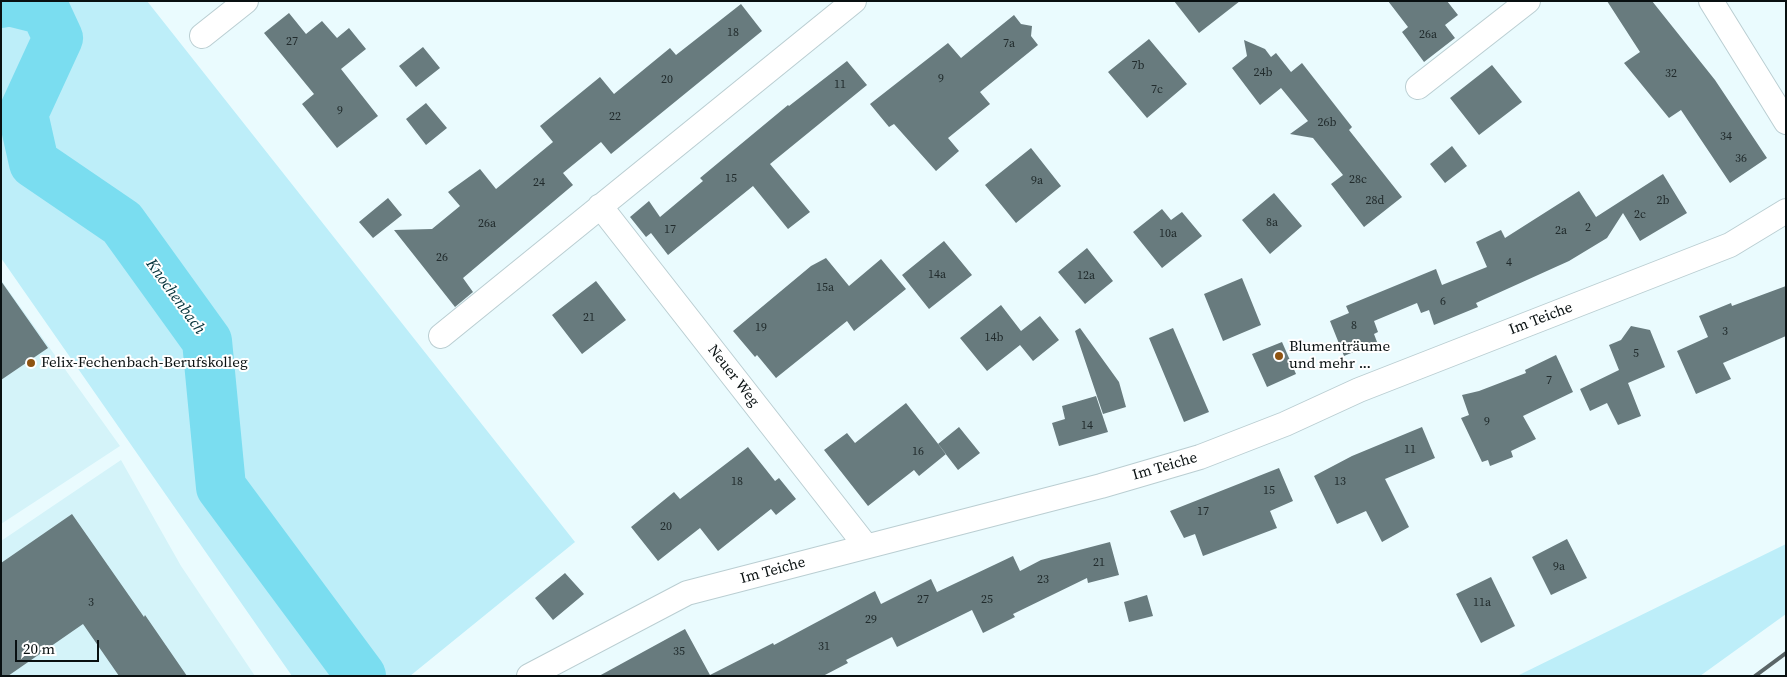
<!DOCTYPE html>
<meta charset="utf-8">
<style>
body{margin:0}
#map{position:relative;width:1787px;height:677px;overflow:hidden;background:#eafbfe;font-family:"Source Serif 4",serif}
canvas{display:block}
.frame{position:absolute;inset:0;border:2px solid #091011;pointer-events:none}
.scale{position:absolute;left:15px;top:640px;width:84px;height:22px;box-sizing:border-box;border:2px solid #091011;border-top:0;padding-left:6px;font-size:15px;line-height:18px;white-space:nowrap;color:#091011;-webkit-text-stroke:4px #fff;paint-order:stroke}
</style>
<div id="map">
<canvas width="1787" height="677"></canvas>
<div class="frame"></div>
<div class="scale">20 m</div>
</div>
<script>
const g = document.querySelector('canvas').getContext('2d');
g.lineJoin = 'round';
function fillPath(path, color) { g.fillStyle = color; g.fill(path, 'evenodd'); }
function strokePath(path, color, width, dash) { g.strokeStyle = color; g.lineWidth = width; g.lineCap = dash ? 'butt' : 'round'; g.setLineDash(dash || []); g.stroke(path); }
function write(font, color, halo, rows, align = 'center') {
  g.font = font + ' "Source Serif 4",serif'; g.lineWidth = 4; g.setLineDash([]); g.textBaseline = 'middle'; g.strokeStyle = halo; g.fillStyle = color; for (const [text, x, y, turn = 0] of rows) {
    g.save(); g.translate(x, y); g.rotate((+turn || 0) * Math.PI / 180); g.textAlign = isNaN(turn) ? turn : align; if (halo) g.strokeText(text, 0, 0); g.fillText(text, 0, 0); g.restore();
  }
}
const built = new Path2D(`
 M1,280l119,166 -119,78z
 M121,460l60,106 74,110h-254v-135z`);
const green = new Path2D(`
 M1,1h146l428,541 -165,134h-118l-291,-418z
 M1786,544v70l-86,62h-183z`);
const river = new Path2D(`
 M1,3l8,-2 36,9 13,28 -35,76 11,49 88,60 85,118 14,146 140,189`);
const building = new Path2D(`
 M1174,1h66l-41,32z
 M1388,1h59l11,14 -13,10 10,13 -31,24 -22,-30 6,-5z
 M1607,1h45l63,79 52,78 -37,25 -49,-73 -12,8 -45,-55 16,-11z
 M741,4l21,27 -151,123 -10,-12 -38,31 10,12 -110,93 10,14 -18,15 -61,-77 38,-1 28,-23 -12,-14 32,-23 16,20 57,-47 -13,-16 60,-49 14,17 56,-46 6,7z
 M289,13l17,21 16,-13 15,17 12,-10 17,21 -25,20 37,47 -41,32 -35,-44 12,-10 -50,-61z
 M1014,15l7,9 11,2 -1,10 7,9 -58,47 10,12 -42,34 11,13 -23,20 -42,-47 -5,3 -19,-23 78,-61 13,15z
 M1149,39l38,45 -40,34 -39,-46z
 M1244,40l21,9 6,8 5,-4 15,19 11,-9 50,64 -3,3 53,67 -38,30 -33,-43 12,-9 -30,-37 -23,-4 18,-13 -27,-33 -21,17 -28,-37 15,-12z
 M423,47l17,21 -24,19 -17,-21z
 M847,61l20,24 -97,79 40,48 -22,17 -35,-43 -85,69 -17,-22 -5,4 -16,-20 19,-16 11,16 43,-36 -3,-3 88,-73 1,1z
 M1492,65l30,37 -43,33 -29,-37z
 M426,103l21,25 -21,17 -20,-26z
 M1452,146l15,20 -22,17 -15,-19z
 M1031,148l30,38 -45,37 -31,-38z
 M1663,174l24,39 -47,28 -17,-28 -16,25 -38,23 -93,42 2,4 -44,18 -5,-15 -8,3 -4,-10 -43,18 4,11 -4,2 3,8 -33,14 -14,-35 19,-8 -3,-7 90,-37 6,16 45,-18 -11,-25 25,-12 4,8 74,-47 17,26z
 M1274,193l28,33 -32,28 -28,-34z
 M388,198l14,17 -29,23 -14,-16z
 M1162,209l9,11 11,-8 20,24 -40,32 -29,-36z
 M944,241l28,34 -43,34 -27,-34z
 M1087,248l26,33 -28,23 -27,-32z
 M826,258l23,28 32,-27 25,30 -52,42 -7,-10 -71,57 -19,-23 -2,2 -22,-26 78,-65z
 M1242,278l19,47 -38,16 -19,-47z
 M1,281l47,67 -47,32z
 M596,281l30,39 -44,34 -30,-39z
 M1786,286v50l-63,27 8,16 -35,15 -19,-43 31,-14 -9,-21 32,-13 1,3z
 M1001,305l20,26 19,-15 19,24 -26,21 -13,-16 -33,26 -27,-33z
 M1631,326l19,4 15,37 -37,16 13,33 -23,9 -11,-22 -17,8 -10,-22 39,-19 -10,-25 12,-5z
 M1080,328l39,54 7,25 -23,7 -28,-83z
 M1173,328l36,84 -25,10 -35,-84z
 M1282,342l14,32 -29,13 -15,-33z
 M1556,355l17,37 -50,24 13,23 -25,12 2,6 -23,9 -2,-6 -6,2 -21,-44 8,-3 -7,-20 17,-4 47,-18 -1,-3z
 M1096,396l12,36 -49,14 -7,-23 13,-4 -3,-13z
 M906,403l40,51 -27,22 -5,-6 -46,36 -44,-56 23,-17 8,10z
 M959,427l21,26 -22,17 -20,-26z
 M1422,427l13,31 -50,21 24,48 -27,15 -16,-31 -29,13 -23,-48 38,-20z
 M748,447l27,34 4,-3 17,21 -20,16 -5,-6 -53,42 -18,-23 -42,33 -27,-34 43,-35 6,7z
 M1279,468l14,33 -23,10 7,17 -74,28 -8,-22 -11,4 -14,-27z
 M72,514l72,103 1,-2 42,61h-68l-36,-52 -75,52h-7v-113z
 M1567,539l20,39 -36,17 -19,-38z
 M1110,542l9,33 -31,8 -1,-5 -74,36 2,3 -32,16 -11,-23 -75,37 -5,-10 -46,23 2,3 -25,13h-224l86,-47 25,46 63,-32 1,2 101,-54 6,13 50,-25 6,13 76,-36 7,15 21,-11z
 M565,573l19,21 -31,26 -18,-22z
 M1491,577l24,49 -34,17 -25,-49z
 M1147,595l6,21 -24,6 -5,-20z`);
const street = new Path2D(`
 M1711,1l75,121
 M202,36l44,-35
 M1418,87l110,-86
 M600,206l266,340
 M441,336l413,-335
 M529,676l158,-83 414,-107 99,-29 85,-33 74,-34 371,-145 56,-34`);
const rail = new Path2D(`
 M1755,676l31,-23`);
const markers = [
 [1279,356,5,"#8e5311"],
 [31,363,5,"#8e5311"]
];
const numberNames = [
 ["18",733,33],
 ["26a",1428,35],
 ["27",292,42],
 ["7a",1009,44],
 ["7b",1138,66],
 ["24b",1263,73],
 ["32",1671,74],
 ["9",941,79],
 ["20",667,80],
 ["11",840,85],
 ["7c",1157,90],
 ["9",340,111],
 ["22",615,117],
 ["26b",1327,123],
 ["34",1726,137],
 ["36",1741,159],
 ["15",731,179],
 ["28c",1358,180],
 ["9a",1037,181],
 ["24",539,183],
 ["28d",1375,201],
 ["2b",1663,201],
 ["2c",1640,215],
 ["8a",1272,223],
 ["26a",487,224],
 ["2",1588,228],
 ["17",670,230],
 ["2a",1561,231],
 ["10a",1168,234],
 ["26",442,258],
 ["4",1509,263],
 ["14a",937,275],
 ["12a",1086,276],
 ["15a",825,288],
 ["6",1443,302],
 ["21",589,318],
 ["8",1354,326],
 ["19",761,328],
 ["3",1725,332],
 ["14b",994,338],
 ["5",1636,354],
 ["7",1549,381],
 ["9",1487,422],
 ["14",1087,426],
 ["11",1410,450],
 ["16",918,452],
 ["18",737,482],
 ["13",1340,482],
 ["15",1269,491],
 ["17",1203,512],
 ["20",666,527],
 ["21",1099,563],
 ["9a",1559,567],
 ["23",1043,580],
 ["27",923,600],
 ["25",987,600],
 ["3",91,603],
 ["11a",1482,603],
 ["29",871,620],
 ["31",824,647],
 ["35",679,652]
];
const streetNames = [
 ["Im Teiche",1541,319,-21],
 ["Neuer Weg",733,376,52],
 ["Im Teiche",1165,467,-16],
 ["Im Teiche",773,571,-15]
];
const poiNames = [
 ["Blumenträume",1289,347],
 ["und mehr ...",1289,364],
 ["Felix-Fechenbach-Berufskolleg",41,363]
];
const waterNames = [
 ["Knochenbach",175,297,54]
];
fillPath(built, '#d4f3f9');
fillPath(green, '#bdeef9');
strokePath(river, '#7addf0', 50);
fillPath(building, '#687b7e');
strokePath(street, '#baced2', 26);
strokePath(street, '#fff', 24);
strokePath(rail, '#5b6668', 4);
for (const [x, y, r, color] of markers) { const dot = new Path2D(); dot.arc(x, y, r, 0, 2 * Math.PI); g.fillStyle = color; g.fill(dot); strokePath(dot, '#fff', 2); }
write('12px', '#212b2c', null, numberNames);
write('15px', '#091011', '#fff', streetNames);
write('15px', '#091011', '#fff', poiNames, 'left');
write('italic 16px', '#003038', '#fff', waterNames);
</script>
